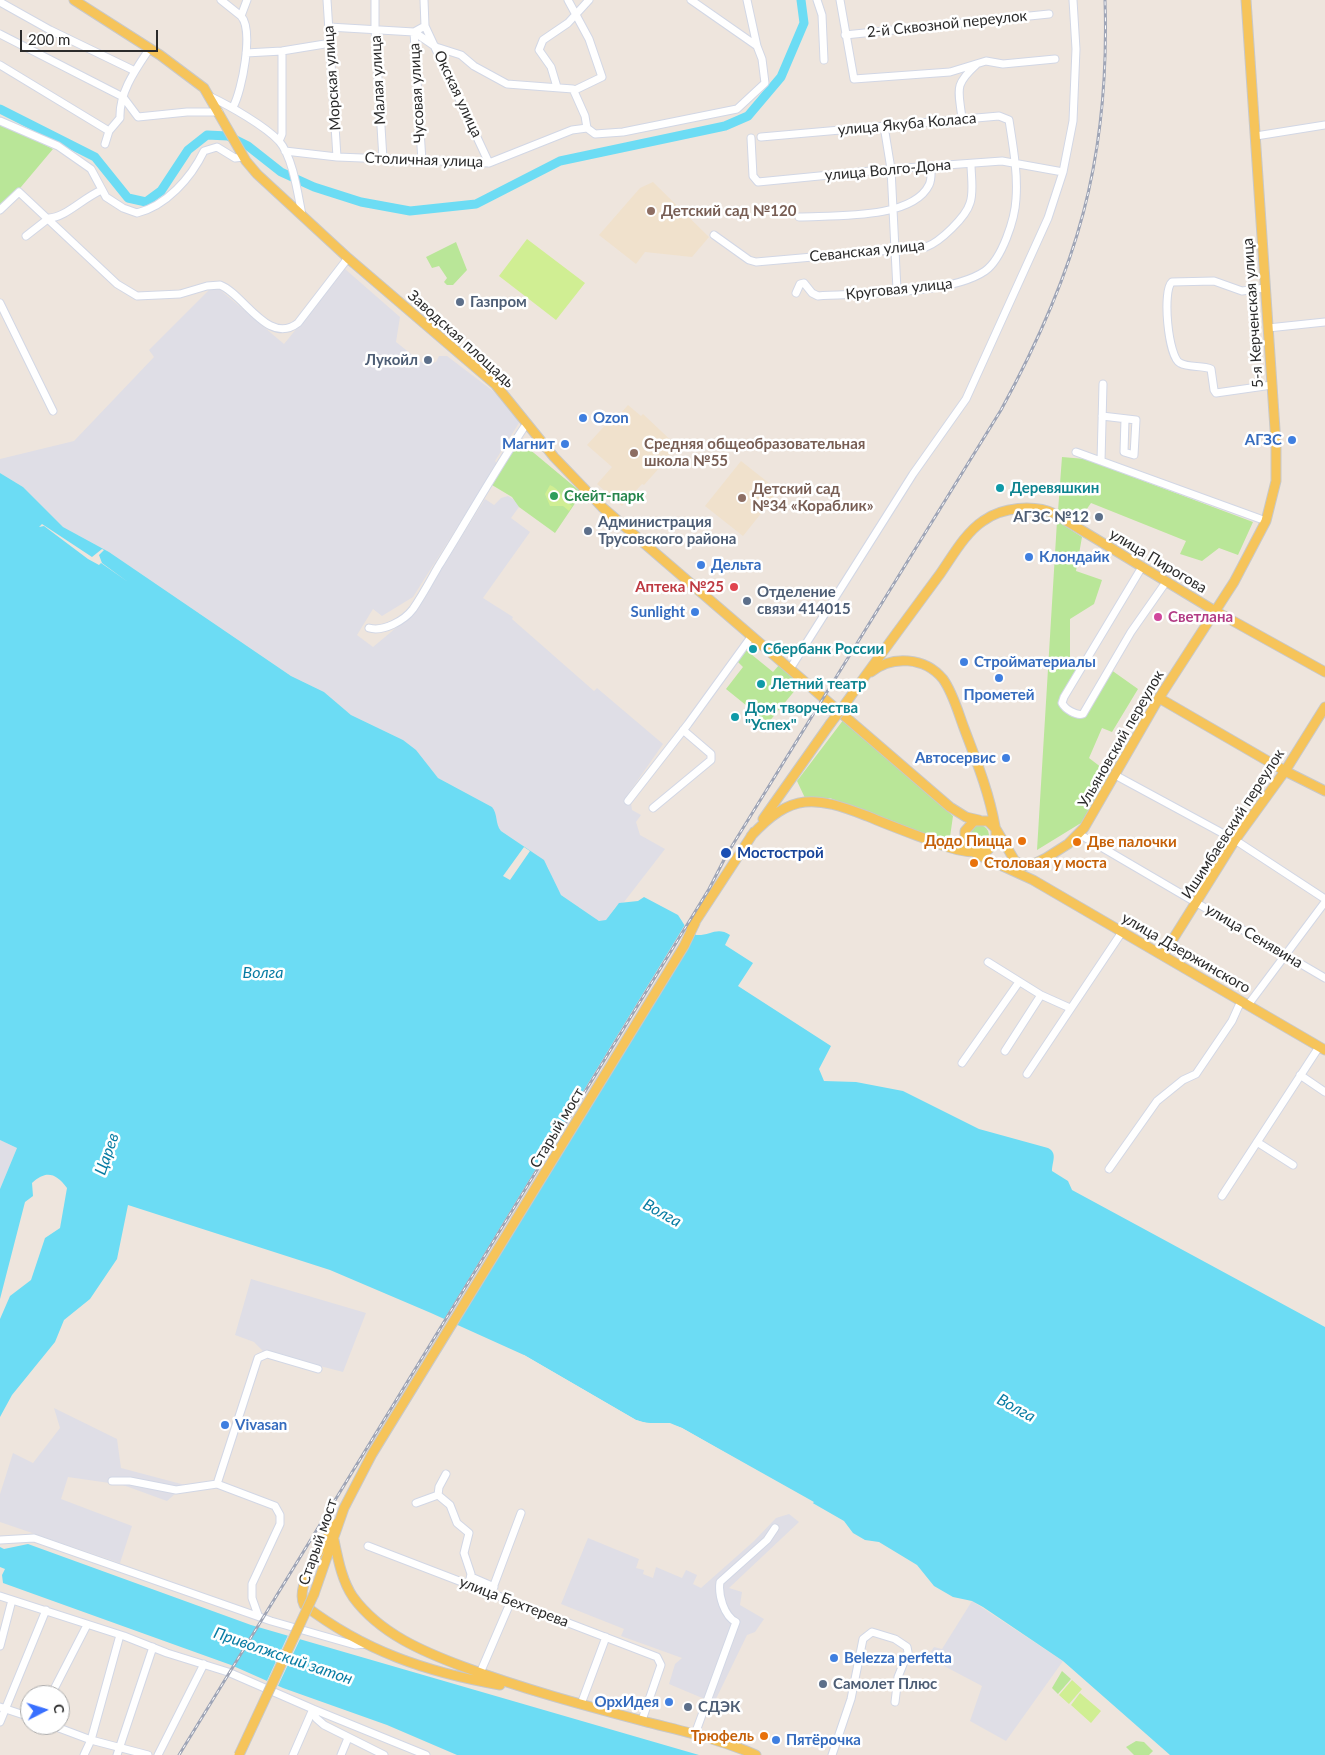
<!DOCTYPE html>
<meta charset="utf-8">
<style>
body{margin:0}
#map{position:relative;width:1325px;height:1755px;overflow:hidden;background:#eee5dd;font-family:Lato,sans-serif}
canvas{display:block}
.north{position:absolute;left:20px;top:1685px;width:50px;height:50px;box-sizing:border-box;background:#fff;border:1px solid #aaa;border-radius:50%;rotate:85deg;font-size:14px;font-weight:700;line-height:20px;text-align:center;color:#2b2b2b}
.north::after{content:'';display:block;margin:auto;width:18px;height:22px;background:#3970ff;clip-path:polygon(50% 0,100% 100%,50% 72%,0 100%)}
.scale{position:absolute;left:20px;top:30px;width:138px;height:22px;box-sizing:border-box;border:2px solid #2b2b2b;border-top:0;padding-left:6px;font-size:15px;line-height:18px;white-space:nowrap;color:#2b2b2b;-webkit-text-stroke:4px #fff;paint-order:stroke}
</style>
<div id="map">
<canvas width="1325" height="1755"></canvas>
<div class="north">С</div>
<div class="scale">200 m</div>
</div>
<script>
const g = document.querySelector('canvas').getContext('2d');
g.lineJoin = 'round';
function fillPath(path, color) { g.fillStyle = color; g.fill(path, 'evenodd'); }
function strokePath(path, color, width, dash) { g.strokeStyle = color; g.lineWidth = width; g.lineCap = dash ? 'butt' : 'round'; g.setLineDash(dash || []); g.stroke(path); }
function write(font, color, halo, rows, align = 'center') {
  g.font = font + ' Lato,sans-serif'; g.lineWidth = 5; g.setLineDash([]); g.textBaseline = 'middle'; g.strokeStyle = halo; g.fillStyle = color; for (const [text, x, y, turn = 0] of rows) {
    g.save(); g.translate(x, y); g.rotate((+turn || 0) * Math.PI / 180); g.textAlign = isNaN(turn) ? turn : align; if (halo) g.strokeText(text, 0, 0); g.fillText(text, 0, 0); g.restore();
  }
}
const industrial = new Path2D(`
 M345,269l55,48 -4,25 29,23 11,-3 3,-6h8l46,35 22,22 4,10 -24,38 2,3 -84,133 -31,19 -9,-7 -16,26 16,12 42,-35 70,-113 9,6 7,-7 7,-2 8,5 3,6 -8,11 19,14 -47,66 30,19 -1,2 82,72 3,-3 66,56 -37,53 5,6 1,7 9,5 -5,7 4,13 25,14 -41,53 -8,4 -10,15h-7l-38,-26 -6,-8 -7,-20 -10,-11 -37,-25 -4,-5 -5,-19 -54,-29 -35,-38 -52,-25 -27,-23 -33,-16 -182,-124 -46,-25 -40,-40 -23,-14v-14l74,-18 80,-84 -5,-7 62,-62 8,1 65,55z
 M0,1140l17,8 -17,41z
 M251,1279l115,34 -23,59 -80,-21 -9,-9 -19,-7z
 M54,1408l63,31 4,29 64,17 -18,16 -44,-16 -55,-8 -7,22 71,27 -12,37 -120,-41v-28l13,-41 20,10 27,-35z
 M789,1514l10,8 -70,66 13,4 -2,13 24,14 -9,13 -8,3 -33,68 -45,-19 6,-20 7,-6 -61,-22 3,-7 -63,-25 27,-66 51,21 -3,9 8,2 -1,4 10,4 3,-11 26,11 4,-8 11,5 -4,9 8,4 53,-47 22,-23z
 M972,1601l91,60 -57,80 -36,-20 12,-35 -55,-29 7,-10 8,2z`);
const education = new Path2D(`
 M653,182l56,55 -17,20 -47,-5 -9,12 -37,-29 41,-47z
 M628,405l13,11 2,-2 35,33 -34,38 -2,-1 -20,22 -25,-22 15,-17 -25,-22 23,-25 3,2z
 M741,461l38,30 -36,45 -38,-30z`);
const green = new Path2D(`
 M0,122l53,27 -48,57 -5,1z
 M456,242l11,28 -14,15h-6l-3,-3 3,-4 -8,-12 -7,2 -6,-11z
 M516,438l66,55 -27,40 -36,-26 -7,-10 -20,-12z
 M1062,457l23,2 168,63 -15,33 -19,-7 -17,13 -22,-7 6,-13 -95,-38 -14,20 -19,-12z
 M1057,521l25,16 -6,34 26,9 -8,24 -24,15v39l12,7 -23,40 20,11 28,-49 31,22 -26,43 -10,-4 -13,30 21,16 -29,49 -44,27z
 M746,650l27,22 7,-8 21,19 -33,40 -42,-34 17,-22 -6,-6z
 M844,719l109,97 -4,28 -119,-46h-25l-8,-17z
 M969 835a10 10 0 1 1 20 0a10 10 0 1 1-20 0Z
 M1062,1671l9,8 -13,15 -6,-6z
 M1136,1741l8,1 9,9 -4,4h-15l-8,-8z`);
const pitch = new Path2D(`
 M527,239l58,44 -29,37 -57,-44z
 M550,485c11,5 13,15 22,21l-3,5 -6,-5h-13l-5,-12z
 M1072,1680l10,9 -13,15 -10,-9z
 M1080,1693l21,18 -10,12 -20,-18z`);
const water = new Path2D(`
 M0,473l23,14 40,40 46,25 182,124 33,16 27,23 52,25 13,10 22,28 54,29c6,7 3,17 9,24l43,29 17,35 38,26 7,-1 13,-17 19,-2 6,-4 34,18 9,14 9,6c14,1 21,-9 34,0l-5,10 28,18 -15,23 93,60 -12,23 5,12 32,1 47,9 76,38 69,19c10,5 4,14 4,23l16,10 4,9 253,137v428h-155l-107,-94 -80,-54 -11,-6 -19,-4 -19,-11 -17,-21 -38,-23 -14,-2 -12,-7 -9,-12 -162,-93c-15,-7 -31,-2 -46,-8l-112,-65 -93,-42 -101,-43 -202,-65 -11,54 -27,40 -26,21 -9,22 -43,53 -12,22v-98l10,-23 21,-16 14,-42 15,-10 7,-40c-11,-15 -21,-18 -35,-5l1,13 -8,6 -25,97v-110l17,-41 -17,-8z
 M28,1544l223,81 448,130h-242l-70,-30 -104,-37 -52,-23 -228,-82 -1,-8 3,-6 -5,-2v-20l4,2z`);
const pier = new Path2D(`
 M42,524l50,33 10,-8 2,1 -5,5 3,8 26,19 -27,-19 -2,2 -11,-6 -44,-33 -5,1z
 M524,847l6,4 -20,29 -7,-4z
 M686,923l10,9 -240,395 -13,-6z
 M524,1355l112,65 10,3h24l12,5 132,74 -2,2 -139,-78 -28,-1 -10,-3 -112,-65z
 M289,1633l12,4 -24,51 -11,-5z`);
const river = new Path2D(`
 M0,109l95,48 33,41 18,4 15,-11 27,-41 19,-15 21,1 20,10 33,26 33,15 47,15 49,9 66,-7 84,-43 165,-35 23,-10 33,-39 23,-54 -3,-23`);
const minor = new Path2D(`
 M221,0l20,16
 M327,0l10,157
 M375,0v29l8,130
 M568,0l21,39 13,38 -27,13
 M747,0l10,46
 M817,0l5,15 2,45
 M840,0l14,79 96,-7 36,-11 17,3 52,-5
 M0,2l50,28 85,41
 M425,26l64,137
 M329,27l85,5 22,15 25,8 13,11 33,18 66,5 12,27 2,12
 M0,34l123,63 15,20 49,-5h32
 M845,35l204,-21
 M246,53l36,-2 49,-8
 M0,65l109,66
 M557,87l-6,-20 -12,-17 4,-10 25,-17 21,-23
 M211,97c19,9 54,29 68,44 14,16 19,54 23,74
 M233,107c9,-16 21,-77 8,-91l6,-16
 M962,119c-3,-29 -9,-33 14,-54
 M0,121l58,25 33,23 15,28 17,11 14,5c29,-7 54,-35 67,-62l13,-4 18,11 9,-1
 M884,126l7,43 6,121
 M587,128l8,6 28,-2 114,-23 28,-26 -3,-24 -5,-13 -66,-46
 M1256,136l69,-11
 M761,137l238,-21 10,4c4,26 9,53 7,79 -1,20 -14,60 -31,72 -35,24 -123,22 -167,25l-6,-3 -8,-10 -4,1 -4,9
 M751,138l2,38 5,6 133,-13 111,-8 61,11
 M279,141l3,-7v-83
 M105,144l4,-13 11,-13c-1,-26 16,-49 30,-70
 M285,151l52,6 152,6 83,-33 15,-2
 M422,162l-8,-130 11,-6 -1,-26
 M0,210l19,-18 98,92 20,12 43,-2 27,-8 13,-1c24,9 48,61 78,38l50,-65
 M799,217c34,-2 113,3 130,-32 3,-6 2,-13 2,-19
 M714,235l35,25 7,2 170,-15c14,-5 40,-30 44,-44 4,-11 1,-27 1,-39
 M26,236l23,-18c16,0 35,-21 53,-28
 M1265,288l-23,3 -28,-10 -42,1c-10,8 -4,75 8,81 9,5 22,2 31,6l3,21 2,3 56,-8
 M0,303l53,108
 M1268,328l57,-6
 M1102,416l34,4 -2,35 -10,-3 1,-33
 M1076,452l190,69
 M1101,461l2,-77
 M1142,567l-78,130 -2,6c3,6 14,13 21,11l48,-82 35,-50
 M369,628c14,4 35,-7 44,-19 9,-13 17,-28 25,-42 30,-48 57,-97 89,-144
 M790,669l123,-195 53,-75 82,-181 15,-46 10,-51 3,-72 -3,-49
 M1115,775l120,65 90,59
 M628,801l60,-77 63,-87
 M653,808l58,-48v-6l-28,-24
 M1079,834l246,144
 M988,962l53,33 29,13
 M1248,1005l77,-103
 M1005,1051l36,-56
 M962,1063l57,-81
 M1027,1074l95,-142
 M1300,1075l25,17
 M1257,1142l36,23
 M1109,1169l48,-68 26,-21 13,-6 36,-53 9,-20
 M1222,1196l97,-149
 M446,1474l-7,13 -1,8 12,10 7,18 12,10 -5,20 7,21 -2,10
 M112,1481h18l46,9 41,-6 58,22 5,9v9l-28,60v14l6,17
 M217,1484l41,-126 9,-4 51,15
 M416,1503l22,-8
 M0,1540l34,-2 237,83 84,24 11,-1
 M368,1546l289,111 4,8 -19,55
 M471,1577l23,10
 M491,1593l30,-80
 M0,1596l124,40 43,17 61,19 85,37 3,9 8,7 60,30
 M0,1646l12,-46
 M480,1673l31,-72
 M51,1695l36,-70
 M581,1704l25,-67
 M0,1707l30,10
 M0,1722l46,-112
 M51,1725l40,15 57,15
 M695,1734l41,-112c-12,-6 -18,-27 -16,-40l47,-42 8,-12
 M84,1755l7,-15 29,-105
 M117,1755l36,-108
 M158,1755l46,-91
 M293,1755l20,-46 113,46
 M341,1755l7,-17
 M832,1755l19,-56 12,-60 9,-7 23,7 12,8 1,5 -10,25 -3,25`);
const major = new Path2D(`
 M74,0l86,55 44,33 42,73 11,13 91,84 147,126 59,73 48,50 348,300 16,10 13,3
 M871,672c21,-17 54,-15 72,7 10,14 15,33 21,49 12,32 25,64 31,98
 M1159,698l126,73 40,20
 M848,700c30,-42 61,-84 92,-126 12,-17 25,-41 43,-53 19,-14 51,-17 72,-7l160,97 110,61
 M763,819l67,-95
 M996,829l19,32 8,5 11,-2 12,-6 22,-14 16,-16 75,-130 75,-116 32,-61 10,-40v-37l-30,-444
 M751,836c41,-44 64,-40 116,-20 21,9 43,17 64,25 17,7 38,14 56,10l9,-10v-12l-8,-8h-14l-9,10c-1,10 3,17 11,23l57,26 292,170
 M691,928l63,-96
 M1163,955l72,-115 50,-69 40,-64
 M335,1524c-10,18 -41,62 -31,81 60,46 122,67 196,80
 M334,1540c4,19 8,41 19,57 27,37 71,55 111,70 59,22 119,38 179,54 38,10 77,18 113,34
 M314,1594l30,-86 28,-54 312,-508 11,-23`);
const rail = new Path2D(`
 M179,1755l530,-866 18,-35 274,-444c76,-139 109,-251 104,-410`);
const majorBridge = new Path2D(`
 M830,724l18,-24
 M239,1755l75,-161`);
const markers = [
 [651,211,5,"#8d6e63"],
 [460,302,5,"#5c6f8a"],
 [428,360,5,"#5c6f8a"],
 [583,418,5,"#3f7fe0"],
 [1292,440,5,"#3f7fe0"],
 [565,444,5,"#3f7fe0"],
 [634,453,5,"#8d6e63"],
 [1000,488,5,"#0f9aa8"],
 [554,496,5,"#2e9e5b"],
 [742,498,5,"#8d6e63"],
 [1099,517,5,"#5c6f8a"],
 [588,531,5,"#5c6f8a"],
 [1029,557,5,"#3f7fe0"],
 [701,565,5,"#3f7fe0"],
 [734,587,5,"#e0444e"],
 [747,601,5,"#5c6f8a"],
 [695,612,5,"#3f7fe0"],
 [1158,617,5,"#d1479c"],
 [753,649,5,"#0f9aa8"],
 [964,662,5,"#3f7fe0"],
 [999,678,5,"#3f7fe0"],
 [761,684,5,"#0f9aa8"],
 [735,717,5,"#0f9aa8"],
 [1006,758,5,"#3f7fe0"],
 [1022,841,5,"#e8710a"],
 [1077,842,5,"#e8710a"],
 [726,853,6,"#1a4fb4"],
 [974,863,5,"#e8710a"],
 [225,1425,5,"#3f7fe0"],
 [834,1658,5,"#3f7fe0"],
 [823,1684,5,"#5c6f8a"],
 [669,1702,5,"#3f7fe0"],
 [688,1707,5,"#5c6f8a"],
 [764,1736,5,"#e8710a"],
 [776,1740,5,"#3f7fe0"]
];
const streetNames = [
 ["2-й Сквозной переулок",947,24,-6],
 ["Морская улица",332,78,-94],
 ["Малая улица",378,80,-93],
 ["Чусовая улица",417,93,-93],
 ["Окская улица",458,94,65],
 ["улица Якуба Коласа",907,124,-5],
 ["Столичная улица",424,160,2],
 ["улица Волго-Дона",888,170,-5],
 ["Севанская улица",867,251,-6],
 ["Круговая улица",899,289,-6],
 ["5-я Керченская улица",1253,313,-94],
 ["Заводская площадь",461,339,42],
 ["улица Пирогова",1158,561,31],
 ["Ульяновский переулок",1121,739,-60],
 ["Ишимбаевский переулок",1233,824,-57],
 ["улица Сенявина",1254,936,31],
 ["улица Дзержинского",1186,953,30],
 ["Старый мост",557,1128,-59],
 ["Старый мост",318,1542,-71],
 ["улица Бехтерева",514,1602,21]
];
const educationNames = [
 ["Детский сад №120",661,211],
 ["Средняя общеобразовательная",644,444],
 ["школа №55",644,461],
 ["Детский сад",752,489],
 ["№34 «Кораблик»",752,506]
];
const serviceNames = [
 ["Газпром",470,302],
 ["Лукойл",418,360,"right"],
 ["АГЗС №12",1089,517,"right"],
 ["Администрация",598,522],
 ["Трусовского района",598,539],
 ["Отделение",757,592],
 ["связи 414015",757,609],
 ["Самолет Плюс",833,1684],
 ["СДЭК",698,1707]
];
const shopNames = [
 ["Ozon",593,418],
 ["АГЗС",1282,440,"right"],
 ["Магнит",555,444,"right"],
 ["Клондайк",1039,557],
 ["Дельта",711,565],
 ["Sunlight",685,612,"right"],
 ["Стройматериалы",974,662],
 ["Прометей",999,695,"center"],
 ["Автосервис",996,758,"right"],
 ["Vivasan",235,1425],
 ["Belezza perfetta",844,1658],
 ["ОрхИдея",659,1702,"right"],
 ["Пятёрочка",786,1740]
];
const cultureNames = [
 ["Деревяшкин",1010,488],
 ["Сбербанк России",763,649],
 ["Летний театр",771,684],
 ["Дом творчества",745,708],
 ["\"Успех\"",745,725]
];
const leisureNames = [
 ["Скейт-парк",564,496]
];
const healthNames = [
 ["Аптека №25",724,587]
];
const hotelNames = [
 ["Светлана",1168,617]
];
const foodNames = [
 ["Додо Пицца",1012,841],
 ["Две палочки",1087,842,"left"],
 ["Столовая у моста",984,863,"left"],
 ["Трюфель",754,1736]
];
const transitNames = [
 ["Мостострой",737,853]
];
const waterNames = [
 ["Волга",263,973],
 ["Царев",107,1154,-71],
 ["Волга",662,1213,29],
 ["Волга",1016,1408,29],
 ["Приволжский затон",283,1656,19]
];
fillPath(industrial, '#dfdee6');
fillPath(education, '#f0e1cc');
fillPath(green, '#b9e698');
fillPath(pitch, '#d0ee93');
fillPath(water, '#6cdcf4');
fillPath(pier, '#eee5dd');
strokePath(river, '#6cdcf4', 9);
strokePath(minor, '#d2d7e5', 9);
strokePath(major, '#c8c8c8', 11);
strokePath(minor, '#fff', 7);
strokePath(major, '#f6c45a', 9);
strokePath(rail, '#9fa5b6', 3);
strokePath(rail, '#fff', 1, [4]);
strokePath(majorBridge, '#c8c8c8', 11, []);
strokePath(majorBridge, '#f6c45a', 9);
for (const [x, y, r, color] of markers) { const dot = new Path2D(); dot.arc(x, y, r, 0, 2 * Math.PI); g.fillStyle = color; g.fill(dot); strokePath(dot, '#fff', 2); }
write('15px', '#2b2b2b', '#fff', streetNames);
write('bold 15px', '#785e54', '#fff', educationNames, 'left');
write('bold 15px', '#4e5e75', '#fff', serviceNames, 'left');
write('bold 15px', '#366cbe', '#fff', shopNames, 'left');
write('bold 15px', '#0d838f', '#fff', cultureNames, 'left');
write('bold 15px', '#27864d', '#fff', leisureNames, 'left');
write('bold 15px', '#be3a42', '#fff', healthNames, 'right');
write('bold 15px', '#b23c85', '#fff', hotelNames, 'left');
write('bold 15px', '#c56008', '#fff', foodNames, 'right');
write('bold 15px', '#164399', '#fff', transitNames, 'left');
write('italic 16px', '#087ca3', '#fff', waterNames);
</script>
